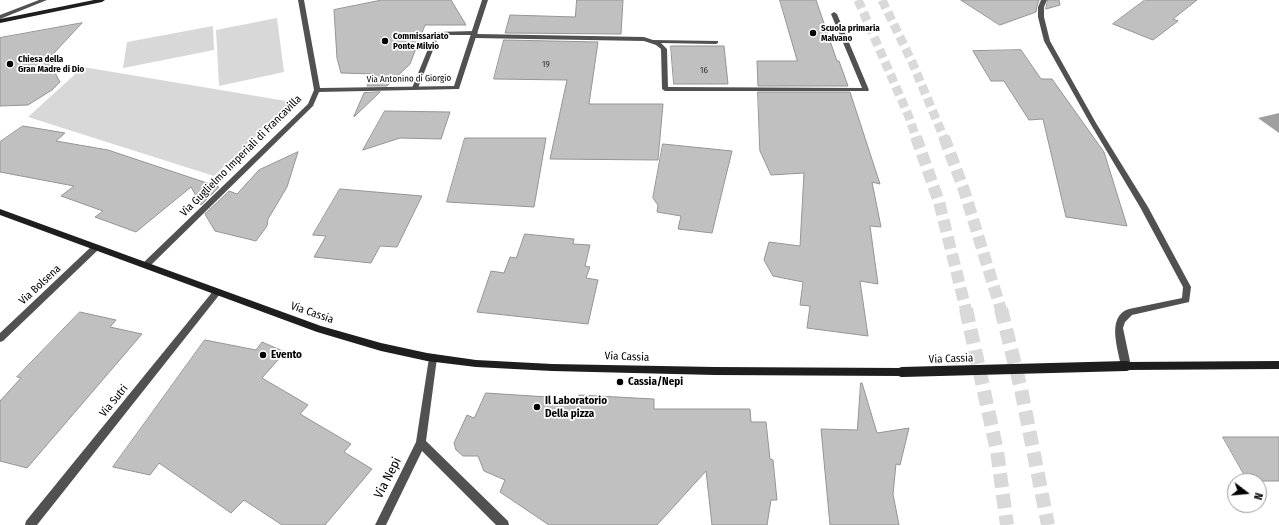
<!DOCTYPE html>
<style>
body{margin:0}
#map{position:relative;width:1279px;height:525px;overflow:hidden;background:#fff;font-family:"Fira Sans Condensed",sans-serif}
canvas{display:block}
.north{position:absolute;left:1227px;top:473px;width:40px;height:40px;box-sizing:border-box;background:#fff;border:1px solid #999;border-radius:50%;rotate:106deg;font-size:11px;font-weight:700;line-height:16px;text-align:center;color:#000}
.north::after{content:'';display:block;margin:auto;width:14px;height:18px;background:#000;clip-path:polygon(50% 0,100% 100%,50% 72%,0 100%)}
</style>
<div id="map">
<canvas width="1279" height="525"></canvas>
<div class="north">N</div>
</div>
<script>
const g = document.querySelector('canvas').getContext('2d');
g.lineJoin = 'round';
function fillPath(path, color) { g.fillStyle = color; g.fill(path, 'evenodd'); }
function strokePath(path, color, width, dash) { g.strokeStyle = color; g.lineWidth = width; g.lineCap = dash ? 'butt' : 'round'; g.setLineDash(dash || []); g.stroke(path); }
function write(font, color, halo, rows, align = 'center') {
  g.font = font + ' "Fira Sans Condensed",sans-serif'; g.lineWidth = 3.5; g.setLineDash([]); g.textBaseline = 'middle'; g.strokeStyle = halo; g.fillStyle = color; for (const [text, x, y, turn = 0] of rows) {
    g.save(); g.translate(x, y); g.rotate((+turn || 0) * Math.PI / 180); g.textAlign = isNaN(turn) ? turn : align; if (halo) g.strokeText(text, 0, 0); g.fillText(text, 0, 0); g.restore();
  }
}
const green = new Path2D(`
 M277,18l7,54 -65,14 -3,-56z
 M213,26l1,24 -91,18 4,-26z
 M83,67l209,35 -78,74 -186,-59z`);
const water = new Path2D(`
 M1279,113v20l-21,-15z`);
const building = new Path2D(`
 M382,0h69l15,25h-41l-15,39 -23,22h-20l6,-12 -32,-1 -4,-15 -3,-48z
 M577,0h46l-2,34 -116,-1 5,-18 65,2z
 M780,0h36l21,61h2l9,25h-90l-1,-25h40z
 M961,0h78l-2,6 -1,6 -36,13z
 M1048,0h11l1,5 -14,4z
 M1145,0h52l-24,19 5,2 -25,19 -40,-16z
 M82,23l-28,30v18l6,11 -8,8 -24,15 -28,1v-68z
 M504,40l94,2 -9,62h74l-5,56 -108,-1 17,-79 -73,-1z
 M671,46h53l4,38h-54z
 M1021,50l20,29h11l52,73 23,74 -61,-9 -23,-98 -14,1 -25,-39h-13l-18,-30z
 M380,92l-26,25v-1l10,-23z
 M758,92h92l30,92 -8,-2 9,45 -11,-1 8,58 -18,-3 8,55 -61,-8 3,-22 -10,-1 3,-23 -30,-6 -9,-16 5,-18 31,4 4,-73 -33,2 -11,-24z
 M385,111l65,1 -9,27 -41,-1 -37,12z
 M23,126l42,7 -9,8 52,9 111,37 -18,18 -10,-18 -55,45 -41,-15 8,-6 -42,-15 13,-10 -74,-14v-30z
 M465,138h81l-12,69 -87,-5z
 M663,144l69,7 -20,82 -34,-4 3,-13 -24,-4 1,-7 -5,-7z
 M298,152l-11,35 -19,32 -1,7 -11,15 -41,-10 -10,-17 24,-23 8,3 22,-24z
 M340,189l82,7 -25,51 -17,-1 -9,17 -57,-6 12,-21 -13,-1z
 M525,234l49,5 -1,5 17,1 -5,21 5,1 -4,11 12,2 -10,44 -111,-12 14,-41 13,2 6,-16 6,1z
 M80,312l36,8 -6,7 32,7 -115,134 -27,-7v-60l21,-23 -4,-1z
 M205,340l51,10 6,-8 23,10 -23,26 46,27 -8,9 51,30 -7,8 28,17 -47,56h-43l-38,-25 -13,13 -72,-50 -9,12 -37,-8z
 M861,383h1l15,50 32,-5 -9,37 -4,-1 -3,30 6,31h-69l-9,-96 36,1z
 M486,393l93,6v-4l75,4v10h96l1,13h15l4,37 3,1 4,40h-6l-4,25h-55l-6,-54 -49,54h-108l-49,-33 5,-12 -21,-9 -6,-15h-15l-7,-6 -2,-7 13,-28 7,3z
 M1223,437h56v44h-31z`);
const highwayTunnelFar2 = new Path2D(`
 M858,0l51,117 7,21
 M882,0l30,62 32,76`);
const highwayTunnelFar1 = new Path2D(`
 M916,137l23,65 27,108
 M944,137l20,53 37,120`);
const highwayTunnel = new Path2D(`
 M966,309l31,142 10,74
 M1001,309l20,80 27,136`);
const lane = new Path2D(`
 M1041,0h6l-3,7v10l6,24 46,82 52,84 43,80 -2,15 -57,13 -7,7 -2,6 8,38 -2,3 -3,1 -3,-1 -2,-3c-3,-17 -15,-50 8,-57l53,-11 1,-11 -43,-80 -50,-84 -46,-82 -6,-24v-10z
 M834,12l3,2 32,76 -1,1h-203l-3,-2 -1,-40 -5,-4 -12,-4 -170,-3 -3,-2 1,-1h-33l-21,53 -3,2 -3,-2 23,-56 40,-1 3,2 -1,1 167,3 9,3 65,1v2l-2,1 -55,-1 6,6 1,38 194,1 -31,-74z`);
const street = new Path2D(`
 M39,0h8l-47,19v-4z
 M298,0h6l16,88 134,-2 28,-86h6l-29,89 -140,3 -6,14 -164,161h-6l-1,-2 1,-2 165,-159 6,-14z
 M95,245l3,1 1,2 -1,2 -95,91 -3,1v-9l92,-87z
 M217,289l3,1 1,2 -1,2 -183,231h-12l1,-4 188,-231z
 M433,354l3,1 1,3 -11,83 82,80 1,4h-13l-74,-74 -36,74h-11l41,-83 13,-84 1,-3z`);
const secondary = new Path2D(`
 M94,0h11l-3,2 -102,21v-4z
 M0,209l321,117 60,17 46,10 49,7 76,4 163,3 187,1 3,1 2,3 -2,3 -3,1 -187,-1 -163,-4 -76,-4 -49,-6 -46,-10 -64,-19 -317,-117z
 M1279,361v8l-153,1 -3,-1 -2,-3 2,-3 3,-1z`);
const secondaryBridge = new Path2D(`
 M902,372l224,-6`);
const markers = [
 [813,33,4,"#000"],
 [385,41,4,"#000"],
 [10,64,4,"#000"],
 [263,355,4,"#000"],
 [620,382,4,"#000"],
 [537,407,4,"#000"]
];
const farPoinames = [
 ["Scuola primaria",821,28],
 ["Malvano",821,38],
 ["Commissariato",393,36],
 ["Ponte Milvio",393,46],
 ["Chiesa della",18,59],
 ["Gran Madre di Dio",18,69]
];
const numberNames = [
 ["19",546,64],
 ["16",704,70]
];
const farStreetnames = [
 ["Via Antonino di Giorgio",409,79,-1]
];
const streetNames = [
 ["Via Guglielmo Imperiali di Francavilla",241,156,-45],
 ["Via Bolsena",40,285,-43],
 ["Via Cassia",312,313,19],
 ["Via Cassia",627,357,2],
 ["Via Cassia",951,359,-2],
 ["Via Sutri",114,401,-51]
];
const poiNames = [
 ["Evento",271,355],
 ["Cassia/Nepi",628,382],
 ["Il Laboratorio",545,401],
 ["Della pizza",545,414]
];
const nearStreetnames = [
 ["Via Nepi",388,478,-63]
];
fillPath(green, '#d8d8d8');
fillPath(water, '#9f9f9f');
fillPath(building, '#c0c0c0');
strokePath(building, '#959595', 1);
strokePath(highwayTunnelFar2, '#d9d9d9', 9, [9, 4.5]);
strokePath(highwayTunnelFar1, '#d9d9d9', 12, [12, 5.5]);
strokePath(highwayTunnel, '#d9d9d9', 14, [14, 7]);
fillPath(lane, '#515151');
fillPath(street, '#515151');
fillPath(secondary, '#1e1e1e');
strokePath(secondaryBridge, '#1e1e1e', 10);
for (const [x, y, r, color] of markers) { const dot = new Path2D(); dot.arc(x, y, r, 0, 2 * Math.PI); g.fillStyle = color; g.fill(dot); strokePath(dot, '#fff', 1.5); }
write('bold 9px', '#000', '#fff', farPoinames, 'left');
write('9px', '#303030', null, numberNames);
write('9px', '#000', '#fff', farStreetnames);
write('11px', '#000', '#fff', streetNames);
write('bold 11px', '#000', '#fff', poiNames, 'left');
write('13px', '#000', '#fff', nearStreetnames);
</script>
